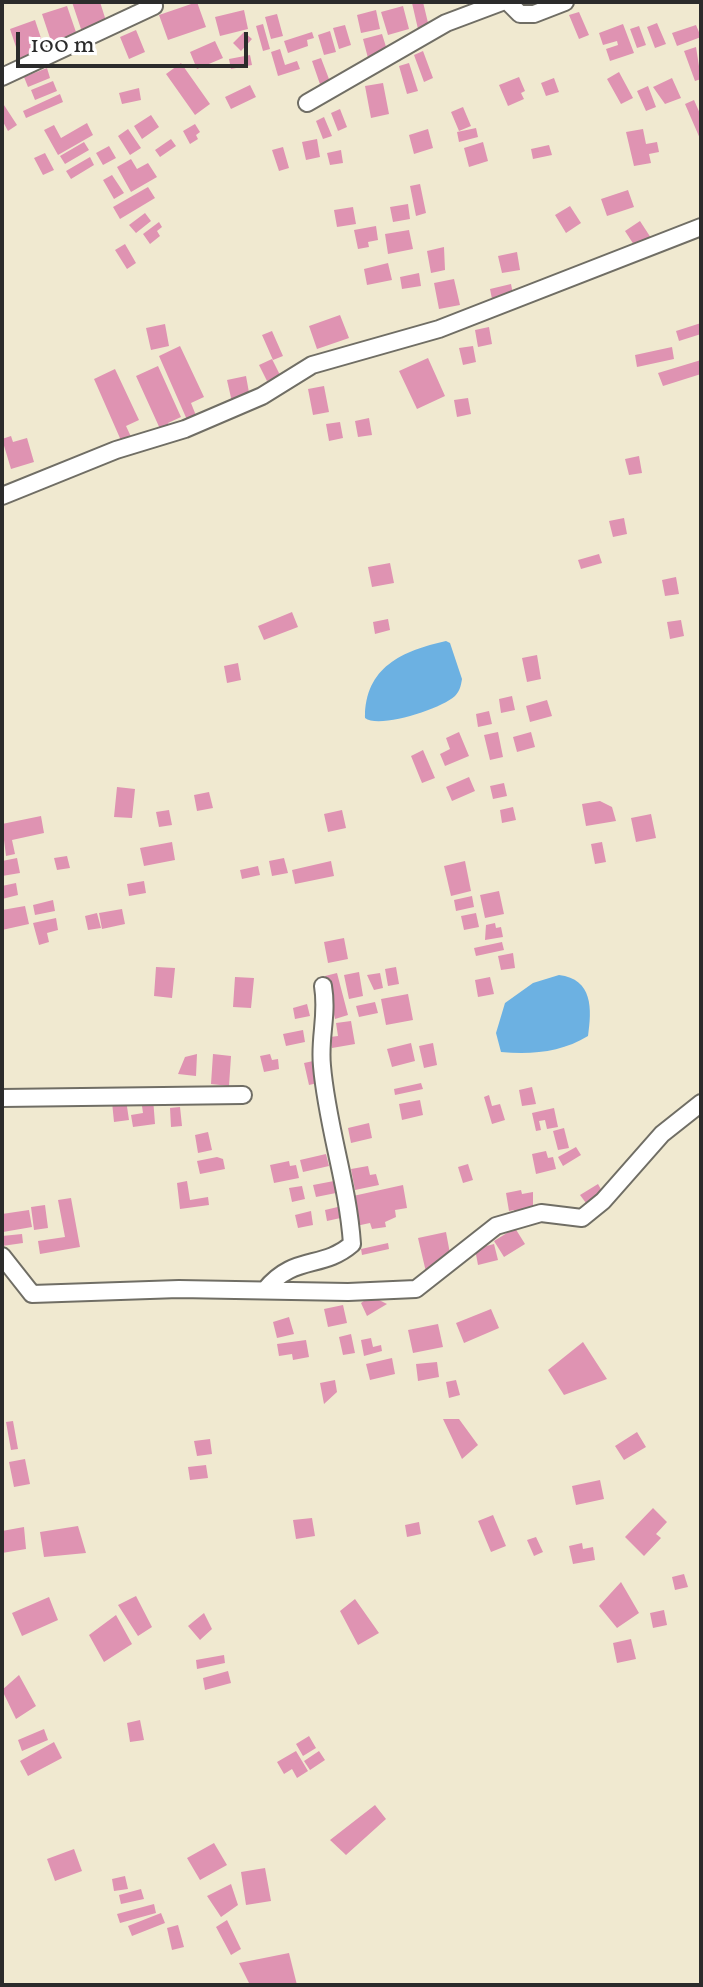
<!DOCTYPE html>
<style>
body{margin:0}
#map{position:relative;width:703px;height:1987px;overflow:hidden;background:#f0e9d0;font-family:Vollkorn,serif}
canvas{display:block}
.frame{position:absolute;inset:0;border:4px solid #2b2b2b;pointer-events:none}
.scale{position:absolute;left:16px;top:32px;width:232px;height:36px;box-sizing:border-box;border:4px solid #2b2b2b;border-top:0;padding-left:10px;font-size:24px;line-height:28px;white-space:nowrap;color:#2b2b2b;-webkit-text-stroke:6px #fff;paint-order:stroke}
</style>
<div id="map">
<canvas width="703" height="1987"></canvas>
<div class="frame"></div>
<div class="scale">100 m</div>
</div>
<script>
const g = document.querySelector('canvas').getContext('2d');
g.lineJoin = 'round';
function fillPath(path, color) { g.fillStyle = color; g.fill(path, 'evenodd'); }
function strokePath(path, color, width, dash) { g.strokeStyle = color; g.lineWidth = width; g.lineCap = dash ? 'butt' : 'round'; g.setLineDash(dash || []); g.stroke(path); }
const water = new Path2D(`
 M446,641l4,2 12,36c-1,6 -2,12 -7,17 -14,13 -76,33 -90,22 0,-51 37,-67 81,-77z
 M559,975c34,4 33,34 29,61 -26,16 -56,19 -87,16l-5,-19 9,-30 28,-20z`);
const building = new Path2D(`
 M72,2h28l7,22 -25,8z
 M197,2l9,25 -38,13 -9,-25z
 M423,2l6,25 -11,2 -6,-26z
 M67,6l11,32 -25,9 -11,-33z
 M403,6l6,23 -21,6 -7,-23z
 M244,10l4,19 -28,7 -5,-19z
 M376,10l4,19 -19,4 -4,-18z
 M579,12l10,23 -10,4 -10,-24z
 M277,14l6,22 -12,3 -6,-22z
 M35,20l11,33 -25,9 -11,-33z
 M657,23l9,21 -11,4 -8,-21z
 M263,24l7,25 -7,2 -7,-25z
 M623,24l11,29 -24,8 -4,-12 12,-4 -1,-4 -14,4 -4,-12z
 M345,25l6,20 -12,4 -6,-21z
 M696,25l5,12 -24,9 -5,-13z
 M639,26l7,19 -9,3 -7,-19z
 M136,30l9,22 -16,7 -9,-22z
 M330,31l6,21 -12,3 -6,-20z
 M244,32l8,7 -11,12 -8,-8z
 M312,32l2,6 -7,2 1,6 -20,7 -4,-12z
 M382,34l6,19 -20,5 -5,-19z
 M215,41l8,17 -26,11 -7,-17z
 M696,47l5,32 -6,2 -11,-30z
 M280,49l5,16 12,-4 3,8 -22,7 -7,-24z
 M423,51l10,27 -9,4 -10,-27z
 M250,55l2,10 -21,4 -2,-10z
 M321,58l11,29 -10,3 -10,-29z
 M181,63l29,41 -15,11 -29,-41z
 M409,63l9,28 -11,3 -8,-28z
 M47,68l3,10 -22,9 -4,-10z
 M619,72l14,26 -12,6 -14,-25z
 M519,77l6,14 -4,2 3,6 -16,7 -9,-21z
 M554,78l5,14 -13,4 -5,-13z
 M672,78l9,20 -16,6 -12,-17z
 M53,81l4,10 -22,9 -4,-10z
 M383,83l6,31 -18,4 -6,-32z
 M250,85l6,12 -25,12 -6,-12z
 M648,86l8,21 -10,4 -9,-20z
 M139,88l2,12 -19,4 -3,-11z
 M60,94l3,8 -37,16 -3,-7z
 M694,100l7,16v25l-16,-37z
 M2,102l15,23 -9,6 -6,-11z
 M463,107l8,19 -12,5 -8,-19z
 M340,109l7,18 -9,4 -7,-18z
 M151,115l8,12 -17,12 -8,-13z
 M324,117l8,19 -9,3 -7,-18z
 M87,123l6,12 -35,20 -14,-25 10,-5 7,13z
 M195,124l5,8 -4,3 2,4 -8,5 -7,-13z
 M476,128l2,9 -19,5 -2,-10z
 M128,129l13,19 -11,7 -12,-19z
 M428,129l5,19 -19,6 -5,-19z
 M643,129l3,15 11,-2 2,10 -10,2 2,9 -17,3 -8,-34z
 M171,139l5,7 -16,11 -5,-7z
 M317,139l3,18 -14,3 -4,-18z
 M84,142l5,8 -24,14 -5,-8z
 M483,142l5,19 -19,6 -5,-19z
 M549,145l3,10 -19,4 -2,-10z
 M109,146l7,12 -13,7 -7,-12z
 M283,147l6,21 -10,3 -7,-21z
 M341,150l2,13 -13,2 -3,-12z
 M45,153l9,17 -11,5 -9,-17z
 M90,157l4,8 -23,14 -5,-8z
 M131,159l6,10 11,-6 9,14 -26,15 -14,-25z
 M112,175l12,18 -10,6 -11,-19z
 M420,184l6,29 -10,3 -6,-30z
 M148,187l7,11 -35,21 -7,-12z
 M628,190l6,17 -27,9 -6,-17z
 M408,204l2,15 -17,3 -3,-15z
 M570,206l11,17 -15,10 -11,-18z
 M353,207l3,17 -19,3 -3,-17z
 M145,213l6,8 -15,12 -7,-8z
 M640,221l11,17 -15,10 -11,-17z
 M159,222l3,5 -5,4 3,5 -10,8 -7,-10z
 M376,226l2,14 -10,2 1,5 -11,2 -4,-19z
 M409,230l4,19 -25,5 -3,-20z
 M125,244l11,19 -9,6 -12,-19z
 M444,247l1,23 -14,3 -4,-22z
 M517,252l3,18 -18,3 -4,-17z
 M388,263l4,17 -25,5 -3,-16z
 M419,273l2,13 -19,3 -2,-12z
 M454,279l6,26 -21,4 -5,-26z
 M511,284l2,10 -21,5 -2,-10z
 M340,315l9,23 -32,11 -8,-23z
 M701,323v11l-22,7 -3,-10z
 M165,324l4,22 -18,4 -5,-22z
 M489,327l3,17 -14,3 -3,-17z
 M272,331l11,25 -10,4 -11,-25z
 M180,346l24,51 -13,6 6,15 -9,4 -29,-66z
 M473,346l3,16 -13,3 -4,-17z
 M672,347l2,12 -37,8 -2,-12z
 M428,358l17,38 -28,13 -18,-38z
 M272,359l8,16 -13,6 -8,-16z
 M701,360v14l-38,12 -5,-13z
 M158,366l23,51 -13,6 7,14 -9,5 -30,-66z
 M115,369l24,51 -13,6 7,15 -10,4 -29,-66z
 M246,376l4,22 -18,4 -5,-22z
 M324,386l5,26 -16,3 -5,-26z
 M468,398l3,16 -14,3 -3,-17z
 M369,418l3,17 -14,2 -3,-16z
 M340,422l3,16 -14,3 -3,-17z
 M11,436l2,6 14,-4 7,24 -23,7 -9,-30z
 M639,456l3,17 -13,2 -4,-16z
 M624,518l3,16 -14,3 -4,-16z
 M599,554l3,9 -21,6 -3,-9z
 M390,563l4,20 -22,4 -4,-20z
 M676,577l3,17 -14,2 -3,-16z
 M292,612l6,15 -34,13 -6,-14z
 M388,619l2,11 -15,4 -2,-12z
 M681,620l3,16 -14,3 -3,-17z
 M537,655l4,24 -14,3 -5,-24z
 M238,663l3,17 -14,3 -3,-17z
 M512,696l3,14 -14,3 -2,-14z
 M547,700l5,16 -22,6 -4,-16z
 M489,711l3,13 -14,3 -2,-13z
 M459,732l10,24 -24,10 -5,-12 10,-5 -4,-11z
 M498,732l5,25 -13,3 -6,-25z
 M531,732l4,15 -18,5 -4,-15z
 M423,750l12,28 -13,5 -11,-27z
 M469,777l6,14 -23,10 -6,-14z
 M504,783l3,13 -14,3 -3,-13z
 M117,787l18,2 -3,29 -18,-1z
 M209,792l4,16 -16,3 -3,-16z
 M600,801l12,6 4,14 -30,5 -4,-22z
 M513,807l3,13 -14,3 -2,-13z
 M169,810l3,15 -13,2 -3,-15z
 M342,810l4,18 -18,4 -4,-18z
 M651,814l5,24 -20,4 -5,-24z
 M41,816l3,17 -32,7 3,14 -9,2 -4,-32z
 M172,842l3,18 -31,6 -4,-18z
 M602,842l4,20 -11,2 -4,-20z
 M67,856l3,12 -13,2 -3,-12z
 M17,858l3,15 -18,3v-15z
 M284,858l4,15 -16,3 -3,-15z
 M331,861l3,15 -39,8 -3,-14z
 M465,861l6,30 -20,5 -7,-30z
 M258,866l2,9 -18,4 -2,-9z
 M144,881l2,12 -17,3 -2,-12z
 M16,883l2,12 -16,4v-13z
 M499,891l5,23 -19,4 -5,-23z
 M472,896l2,11 -18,4 -2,-11z
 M53,900l2,11 -20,4 -2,-10z
 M25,906l4,18 -27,6v-20z
 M122,909l3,15 -23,5 -3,-16z
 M97,913l4,15 -13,2 -3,-14z
 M476,913l3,14 -15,3 -3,-14z
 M56,918l2,12 -11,3 2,9 -10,3 -6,-22z
 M495,923l1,5 5,-1 2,10 -18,3 1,-15z
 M344,938l4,21 -20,4 -4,-21z
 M502,942l2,8 -28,6 -2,-8z
 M513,953l2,15 -14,2 -3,-14z
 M156,967l19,1 -3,30 -18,-2z
 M396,967l3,17 -11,2 -3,-17z
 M359,972l4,24 -14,3 -5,-24z
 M337,973l11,42 -13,4 -10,-43z
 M380,973l3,15 -9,2 -7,-15z
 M235,977l19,1 -3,30 -18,-1z
 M490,977l4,17 -16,3 -3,-17z
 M408,994l5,26 -27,5 -5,-26z
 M375,1002l3,11 -19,4 -3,-11z
 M307,1004l3,12 -15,3 -2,-11z
 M351,1021l4,23 -23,4 -2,-11 8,-1 -2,-13z
 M303,1030l2,12 -19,4 -3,-12z
 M411,1043l4,18 -23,6 -5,-18z
 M433,1043l4,22 -13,3 -5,-22z
 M197,1054l-1,22 -18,-2 7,-17z
 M213,1054l18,2 -2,30 -18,-2z
 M270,1054l2,6 6,-1 1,10 -15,3 -4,-16z
 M318,1060l4,22 -13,3 -5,-22z
 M421,1083l2,6 -28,6 -1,-6z
 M532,1087l4,17 -14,2 -3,-16z
 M489,1095l3,11 8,-2 5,16 -13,4 -8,-27z
 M153,1098l2,26 -22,3 -2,-12 12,-2 -2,-14z
 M126,1100l3,20 -15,2 -2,-20z
 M420,1100l3,15 -21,5 -3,-16z
 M180,1107l2,19 -11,1 -1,-19z
 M554,1108l4,19 -11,2 -2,-9 -6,1 2,9 -5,1 -4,-18z
 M369,1123l3,15 -21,5 -3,-15z
 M564,1128l5,20 -11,2 -5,-19z
 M208,1132l4,18 -14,3 -3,-18z
 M576,1147l5,8 -18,11 -5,-9z
 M546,1151l2,7 5,-1 3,12 -20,5 -4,-20z
 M326,1154l3,12 -26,6 -3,-12z
 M217,1157l6,2 2,10 -25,5 -3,-13z
 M289,1161l1,5 6,-1 3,13 -25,5 -4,-18z
 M468,1164l5,16 -10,3 -5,-16z
 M368,1166l2,9 6,-1 3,11 -24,5 -4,-21z
 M187,1181l3,19 18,-3 1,8 -29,4 -3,-26z
 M334,1181l2,12 -20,4 -3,-12z
 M598,1184l5,9 -17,10 -6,-8z
 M403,1185l4,23 -12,2 1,7 -11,5 1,5 -14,2 -2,-6 -14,3 -3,-30z
 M302,1186l3,13 -13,3 -3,-14z
 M521,1190l1,4 11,-2v20l-18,4 -1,-6 -5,1 -3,-18z
 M71,1198l9,49 -40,7 -2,-13 27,-4 -7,-37z
 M45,1205l3,23 -14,2 -3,-23z
 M342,1206l3,11 -18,4 -2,-11z
 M29,1210l3,17 -29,5 -1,-18z
 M311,1211l2,14 -15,3 -3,-13z
 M515,1228l10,16 -21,13 -10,-16z
 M446,1232l5,27 -25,13 -8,-34z
 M22,1234l1,9 -21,3v-10z
 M388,1243l1,6 -27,6 -1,-6z
 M494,1244l4,16 -20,5 -3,-16z
 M371,1296l16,8 -20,12 -6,-13z
 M343,1305l4,18 -19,4 -4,-18z
 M491,1309l8,19 -35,15 -8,-20z
 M289,1317l5,17 -17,4 -4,-16z
 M438,1324l5,23 -30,6 -5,-23z
 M351,1334l4,19 -12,2 -4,-18z
 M371,1338l2,9 8,-2 1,6 -18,5 -3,-16z
 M306,1340l3,17 -16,3 -1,-6 -13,2 -2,-12z
 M583,1342l24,37 -43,16 -16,-25z
 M392,1358l3,16 -25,6 -4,-16z
 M437,1362l2,15 -21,4 -2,-17z
 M335,1380l2,12 -13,12 -4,-21z
 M456,1380l4,15 -11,3 -3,-16z
 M443,1419h16l19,26 -16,14z
 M13,1421l5,28 -7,1 -5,-28z
 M637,1432l9,15 -22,13 -9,-14z
 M210,1439l2,15 -15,2 -3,-15z
 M25,1459l5,25 -16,3 -5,-25z
 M206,1465l2,13 -18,2 -2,-13z
 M600,1480l4,19 -28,6 -4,-19z
 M653,1508l14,14 -11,12 5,4 -17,18 -19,-19z
 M493,1515l13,31 -15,6 -13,-31z
 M312,1518l3,18 -19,3 -3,-19z
 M419,1522l2,12 -14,3 -2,-12z
 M78,1526l8,27 -42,4 -4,-25z
 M24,1527l2,22 -24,4v-22z
 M536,1537l7,15 -9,4 -7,-16z
 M582,1543l1,6 10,-2 2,13 -22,4 -4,-18z
 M684,1574l4,13 -13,3 -3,-13z
 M621,1582l18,31 -22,15 -18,-22z
 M136,1596l16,31 -14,9 -20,-31z
 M49,1597l9,23 -36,16 -10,-23z
 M355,1599l24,34 -21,12 -18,-34z
 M664,1610l3,15 -14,3 -3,-15z
 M204,1613l8,16 -12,11 -12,-14z
 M116,1615l16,29 -28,18 -15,-27z
 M631,1639l5,20 -19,4 -4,-20z
 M224,1655l1,8 -28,6 -1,-9z
 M228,1671l3,12 -26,7 -2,-12z
 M19,1675l17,31 -20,13 -14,-29z
 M140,1720l4,20 -14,2 -3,-19z
 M44,1729l4,11 -26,11 -4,-11z
 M309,1736l7,12 -13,8 -7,-12z
 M54,1742l8,16 -34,18 -8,-15z
 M296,1751l12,20 -11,7 -5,-9 -8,5 -7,-12z
 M319,1751l6,9 -15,10 -6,-9z
 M375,1805l11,14 -40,36 -16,-15z
 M214,1843l13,22 -27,15 -13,-22z
 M74,1849l8,22 -27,10 -8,-22z
 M265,1868l6,33 -25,4 -5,-33z
 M125,1876l3,13 -14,2 -2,-12z
 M231,1884l7,21 -17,12 -14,-21z
 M141,1889l3,10 -23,5 -2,-9z
 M154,1904l2,9 -36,10 -3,-9z
 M161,1913l4,10 -33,13 -4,-10z
 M227,1920l14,29 -10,6 -15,-28z
 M178,1925l6,22 -12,3 -5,-22z
 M289,1953l8,32h-47l-11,-22z`);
const street = new Path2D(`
 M508,2l12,12h14l31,-12
 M2,77l152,-71
 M307,103l139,-80 56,-21
 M2,496l114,-46 69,-21 77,-33 50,-31 127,-36 262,-102
 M2,1098l241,-3
 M2,1256l30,38 147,-5 169,3 68,-3 80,-63 45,-13 41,5 21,-17 59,-67 39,-31
 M265,1290c29,-36 57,-20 87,-46 -4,-60 -25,-118 -30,-178 -3,-29 6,-50 1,-80`);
fillPath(water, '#6cb1e2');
fillPath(building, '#df93b2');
strokePath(street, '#706e65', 20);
strokePath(street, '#fff', 16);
</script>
